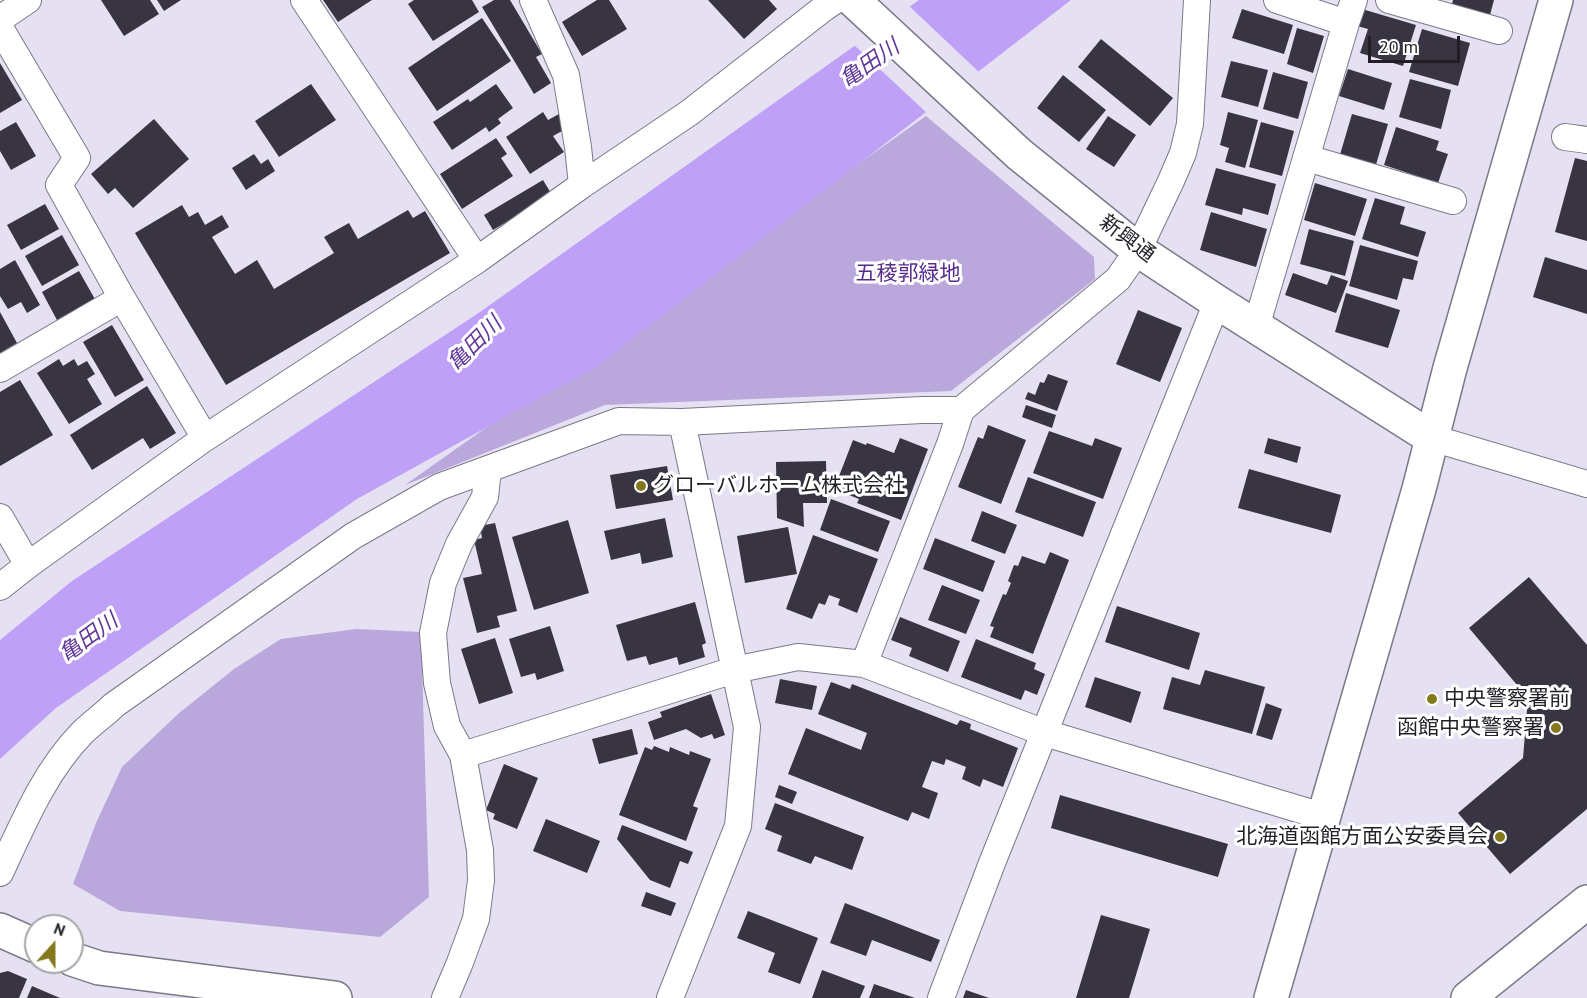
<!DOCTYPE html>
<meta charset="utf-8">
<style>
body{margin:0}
#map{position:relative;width:1587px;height:998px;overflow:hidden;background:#e6e1f2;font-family:"PT Sans",sans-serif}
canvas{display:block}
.north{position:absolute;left:24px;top:914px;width:60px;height:60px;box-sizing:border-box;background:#fff;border:2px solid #a6a5a8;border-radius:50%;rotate:21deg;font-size:16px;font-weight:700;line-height:24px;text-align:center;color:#211f25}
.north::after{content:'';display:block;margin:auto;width:21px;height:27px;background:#84781c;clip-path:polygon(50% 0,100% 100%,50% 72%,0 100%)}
.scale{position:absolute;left:1368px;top:36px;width:92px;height:27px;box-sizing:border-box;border:3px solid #211f25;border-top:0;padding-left:8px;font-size:18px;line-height:21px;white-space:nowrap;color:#211f25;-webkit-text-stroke:4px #fff;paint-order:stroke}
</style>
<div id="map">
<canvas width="1587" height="998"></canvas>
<div class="north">N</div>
<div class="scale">20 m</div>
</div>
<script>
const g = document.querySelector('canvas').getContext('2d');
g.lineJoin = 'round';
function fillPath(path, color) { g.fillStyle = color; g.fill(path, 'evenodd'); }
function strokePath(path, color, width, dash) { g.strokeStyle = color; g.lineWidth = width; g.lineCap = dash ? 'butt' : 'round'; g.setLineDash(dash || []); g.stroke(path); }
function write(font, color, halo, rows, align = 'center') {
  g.font = font + ' "PT Sans","Noto Sans JP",sans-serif'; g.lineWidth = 6; g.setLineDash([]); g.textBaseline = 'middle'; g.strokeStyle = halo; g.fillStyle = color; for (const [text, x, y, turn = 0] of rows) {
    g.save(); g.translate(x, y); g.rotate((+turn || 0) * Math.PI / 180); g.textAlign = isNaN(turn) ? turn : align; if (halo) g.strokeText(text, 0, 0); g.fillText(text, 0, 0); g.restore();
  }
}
const green = new Path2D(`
 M926,116l168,141 1,22 -144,112 -346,14 -200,80z
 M356,629l65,3 8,265 -49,40 -260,-26 -47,-27 23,-61 26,-56 56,-53 56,-45 47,-30z`);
const water = new Path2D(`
 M919,0h152l-475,367 -239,132 -301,209 -56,51v-119l72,-59 408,-269z`);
const pier = new Path2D(`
 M908,5l72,68 -52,41 -75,-70z`);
const building = new Path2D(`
 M101,0h49l9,14 -35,22z
 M157,0h24l-17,11z
 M323,0h49l-34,22z
 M414,0h58l7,12 -46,29 -25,-37z
 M494,0h16l32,54 -6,3 15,26 -17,11 -52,-87z
 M597,0h12l18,29 -45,27 -20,-34z
 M708,0h61l8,9 -33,30z
 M1453,0h41l-4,15 -38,-11z
 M1242,9l51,16 -9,29 -52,-16z
 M1362,9l54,16 -13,41 -43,-13 8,-24 -11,-3z
 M482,18l29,43 -74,50 -29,-43z
 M1297,28l27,8 -11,37 -26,-9z
 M1422,29l48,14 -12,43 -49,-14z
 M1101,39l72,59 -23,28 -72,-59z
 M1231,61l37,9 -10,37 -37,-10z
 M0,63l22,37 -22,13z
 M1348,69l44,14 -8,27 -45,-14z
 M1273,72l35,10 -10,37 -35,-10z
 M1063,75l43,35 -27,32 -42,-34z
 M1410,79l41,11 -10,39 -42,-12z
 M311,84l25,36 -57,37 -24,-36z
 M496,84l17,24 -15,11 3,4 -12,9 -3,-5 -34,23 -19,-28 35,-23 2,3z
 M543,112l5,8 11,-6 3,17 -9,5 11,16 -34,22 -24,-37z
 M1228,112l30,8 -13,48 -20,-6 4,-14 -9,-3z
 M1352,114l36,10 -13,44 -36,-10z
 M1108,116l28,19 -22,32 -28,-18z
 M154,119l35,40 -56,49 -18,-20 -7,6 -17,-20z
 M16,122l20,34 -25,14 -11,-19v-20z
 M1261,122l33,9 -12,45 -33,-9z
 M1396,127l43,14 -3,9 12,4 -10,29 -54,-18z
 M496,138l11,16 -6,4 12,18 -51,33 -22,-35z
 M254,154l7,10 7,-5 7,12 -29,19 -14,-22z
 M1575,158l12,3v80l-32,-9z
 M1216,168l60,16 -8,31 -25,-7 -1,7 -37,-10z
 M543,180l9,15 -59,35 -9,-15z
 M1315,183l52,16 -12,37 -51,-16z
 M1375,198l30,9 -5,17 26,8 -8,25 -56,-18z
 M45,204l14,25 -38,21 -14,-25z
 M182,205l7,12 9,-5 7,13 17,-10 7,12 -17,10 23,37 22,-14 17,29 60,-36 -10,-16 25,-14 9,16 50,-29 5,8 12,-7 25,42 -224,132 -91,-152z
 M1211,212l56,17 -11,38 -56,-17z
 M1309,229l45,12 -9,35 -45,-12z
 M62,235l17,30 -37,21 -17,-30z
 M1360,245l58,16 -5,19 -10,-2 -6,22 -48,-14z
 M1545,257l42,13v44l-54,-17z
 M15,260l25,45 -13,8 -6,-11 -13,7 -8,-13v-27z
 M79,271l17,30 -38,21 -16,-30z
 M1293,273l34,12 4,-10 17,6 -12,32 -51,-18z
 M1346,293l54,17 -12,38 -53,-16z
 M1138,310l44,18 -22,54 -44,-18z
 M0,312l17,31 -17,10z
 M112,325l32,55 -29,17 -32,-55z
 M59,359l4,7 11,-7 4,7 9,-5 8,13 -8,5 15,25 -33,20 -32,-51z
 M1048,374l20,7 -11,30 -32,-12 3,-7 7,3 5,-13 4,1z
 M20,380l33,55 -53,31v-74z
 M147,386l29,47 -26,16 -7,-11 -51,32 -22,-35z
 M1026,405l30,10 -4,13 -30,-11z
 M988,425l38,15 -25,64 -43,-17 20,-50 5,2z
 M1049,431l43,15 3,-8 27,10 -19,51 -70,-26z
 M900,438l28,11 -27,71 -44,-17 2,-4 -25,-10 19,-49 13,5 1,-2 27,10z
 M1268,438l33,9 -4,16 -33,-10z
 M826,461l1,42h-24l1,24 -27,-9 -1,-56z
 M667,466l6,34 -57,9 -6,-34z
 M1249,469l92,26 -10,38 -93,-25z
 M1028,477l68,25 -13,35 -68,-25z
 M831,499l59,22 -12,31 -58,-22z
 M982,511l35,14 -12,29 -34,-13z
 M665,518l8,39 -31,7 -2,-11 -29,7 -7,-29z
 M568,520l21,73 -55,17 -22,-73z
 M495,523l22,88 -20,5 3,11 -23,6 -14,-55 19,-4 -8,-34 8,-2 -2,-12z
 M788,527l9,47 -52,9 -8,-47z
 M813,535l65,24 -21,54 -19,-8 2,-6 -11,-4 -4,10 -6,-2 -7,16 -26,-10z
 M935,538l60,23 -12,31 -60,-23z
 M1050,552l19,8 -36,94 -43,-17 4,-10 -4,-1 13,-32 3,1 5,-12 -3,-2 6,-16 4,1 4,-10 23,8z
 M1529,577l58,68v164l-77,65 -52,-61 65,-55 5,-60 -59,-70z
 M942,585l38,15 -14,34 -38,-14z
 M695,602l11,41 -4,2 3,12 -26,8 -2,-8 -28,8 -3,-9 -19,5 -11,-36z
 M1117,606l83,27 -11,37 -84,-28z
 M900,617l60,24 -12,31 -39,-16 3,-8 -21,-8z
 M550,626l14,45 -27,9 -2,-7 -14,4 -12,-38z
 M495,638l18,55 -34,11 -18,-55z
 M976,639l60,24 -2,6 11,5 -8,21 -12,-5 -4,10 -60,-23z
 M1205,670l60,17 -13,47 -89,-25 9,-32 28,8z
 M1095,677l46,15 -10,31 -46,-16z
 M780,679l37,7 -5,24 -37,-7z
 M831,682l19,7 2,-5 105,41 3,-5 11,4 -1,5 48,19 -15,39 -20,-8 -3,8 -18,-8 4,-12 -20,-8 -2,6 -12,-4 -10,26 16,6 -9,26 -17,-7 -4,9 -120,-47 18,-46 55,22 6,-17 -49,-19z
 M711,694l14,41 -11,4 -2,-5 -11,4 -15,-9 -32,11 -6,-18 14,-5 -2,-5z
 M1266,703l16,6 -10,31 -16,-5z
 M632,729l6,25 -39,10 -7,-25z
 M654,746l15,6 1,-5 19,8 1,-4 21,8 -18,47 5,2 -12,33 -67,-26 26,-68 7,3z
 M504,764l34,14 -21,51 -24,-10 2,-5 -9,-4z
 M779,785l18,7 -5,12 -17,-7z
 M1060,795l168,49 -10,33 -167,-49z
 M775,803l89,34 -12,33 -37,-14 -4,8 -34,-13 5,-15 -17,-7z
 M546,819l54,22 -13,32 -54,-22z
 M622,825l71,27 -5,12 -8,-3 -10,27 -20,-8 -33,-41z
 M646,892l30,11 -5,13 -30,-10z
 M845,903l95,37 -9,22 -59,-22 -6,16 -36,-13z
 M748,911l70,27 -18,46 -32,-12 7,-19 -38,-15z
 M1101,915l49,14 -21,69h-53z
 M822,970l43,16 -5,12h-48z
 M8,971l19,8 -8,19h-19v-25z
 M874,984l41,14h-46z
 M32,986l28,12h-33z
 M966,990l23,8h-26z`);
const street = new Path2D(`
 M304,0l173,260
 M1389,0l110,31
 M0,19l28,-19
 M1346,23l8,-23
 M0,28l77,130 -18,27 63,113 83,140
 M1565,137l22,3
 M1307,158l146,43
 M582,185l107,-72 135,-105 12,-8
 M1256,327l90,-304 -69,-23
 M0,369l122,-71
 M1432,438l155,46
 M0,517l28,48 177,-127 272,-178 105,-75 -4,-38 -12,-72 -33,-75
 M0,587l28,-22
 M864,664l86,-220 11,-34
 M463,755l271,-85 64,-13 66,7 181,69 280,84
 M0,873c23,-49 44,-101 82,-140 10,-10 22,-18 32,-28l239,-169 86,-49 180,-66 63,1 240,-12h39l157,-131 20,-29 33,-69 12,-28 7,-29 7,-124
 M445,998l14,-33 17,-46 5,-39 -1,-30 -17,-95 -16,-29 -10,-43 -4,-50 10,-50 16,-39 26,-47 3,-28
 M670,998l68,-172 9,-99 -65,-305
 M941,998l51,-135 225,-561`);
const secondary = new Path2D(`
 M853,0l166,154 119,96 79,52 215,136
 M0,930l36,16
 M72,959l27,9 236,30
 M1271,998l148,-509 31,-121 106,-368
 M1468,998l119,-96`);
const markers = [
 [641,486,6,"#84781c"],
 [1432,699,6,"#84781c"],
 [1556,728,6,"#84781c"],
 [1500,837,6,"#84781c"]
];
const streetNames = [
 ["新興通",1127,239,37]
];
const parkNames = [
 ["五稜郭緑地",908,274]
];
const poiNames = [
 ["グローバルホーム株式会社",653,486],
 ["中央警察署前",1444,699],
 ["函館中央警察署",1544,728,"right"],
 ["北海道函館方面公安委員会",1488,837,"right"]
];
const waterNames = [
 ["亀田川",870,64,-35],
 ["亀田川",475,344,-45],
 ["亀田川",89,638,-36]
];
fillPath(green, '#baa8dd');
fillPath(water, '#bea1f7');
fillPath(pier, '#e6e1f2');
fillPath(building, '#383441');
strokePath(street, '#7d7888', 28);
strokePath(secondary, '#7d7888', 36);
strokePath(street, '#fff', 26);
strokePath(secondary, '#fff', 33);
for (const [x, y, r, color] of markers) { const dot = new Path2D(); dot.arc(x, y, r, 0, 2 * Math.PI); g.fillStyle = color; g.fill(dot); strokePath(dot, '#fff', 2); }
write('21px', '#211f25', '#fff', streetNames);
write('21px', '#562b8d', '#fff', parkNames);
write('21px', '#211f25', '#fff', poiNames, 'left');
write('italic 22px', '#61389a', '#fff', waterNames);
</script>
